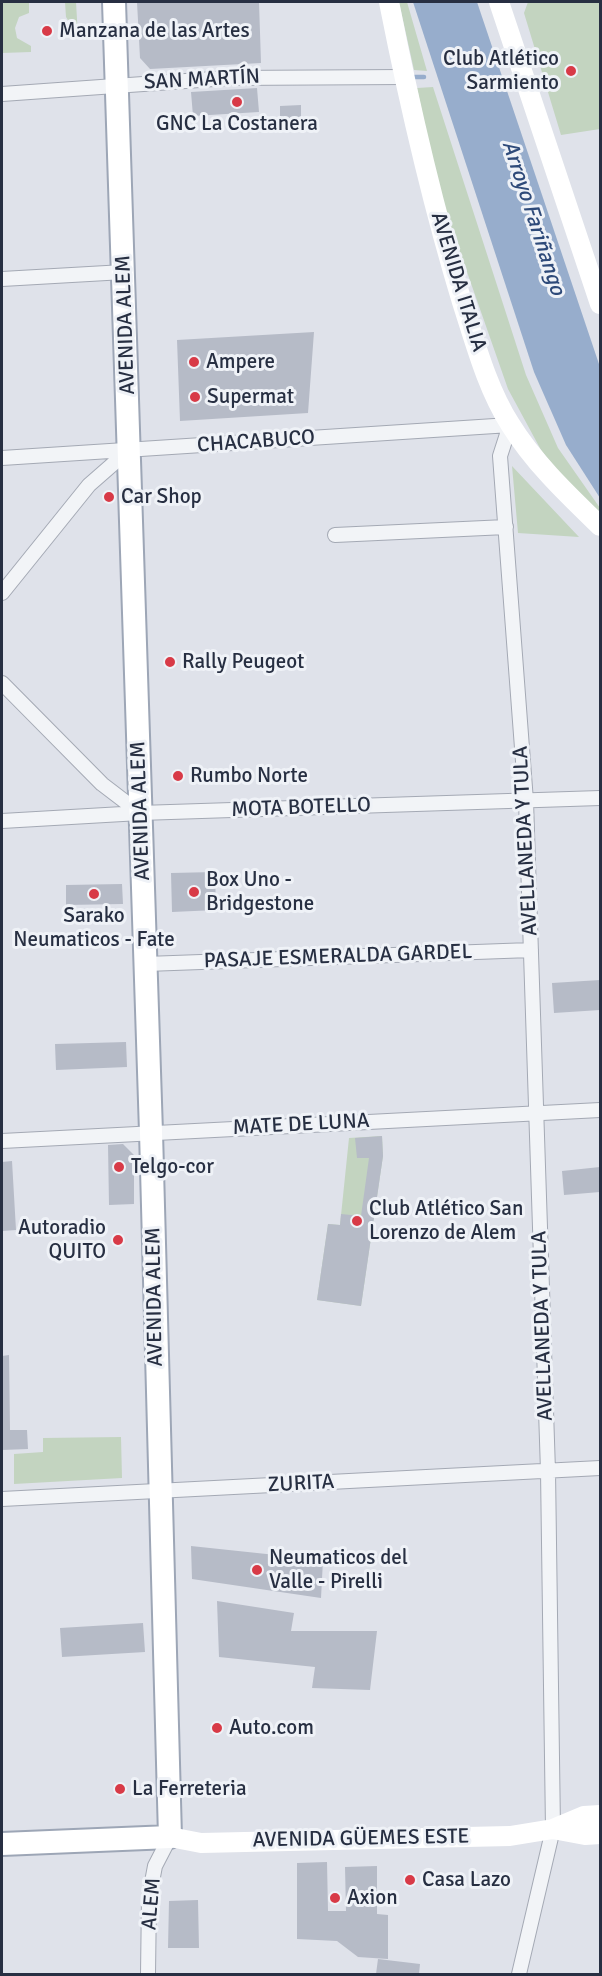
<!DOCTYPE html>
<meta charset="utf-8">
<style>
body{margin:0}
#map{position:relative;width:602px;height:1976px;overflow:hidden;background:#dfe2ea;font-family:Signika,sans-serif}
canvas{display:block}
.frame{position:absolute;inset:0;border:3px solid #272f42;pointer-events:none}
</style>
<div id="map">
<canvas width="602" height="1976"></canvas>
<div class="frame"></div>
</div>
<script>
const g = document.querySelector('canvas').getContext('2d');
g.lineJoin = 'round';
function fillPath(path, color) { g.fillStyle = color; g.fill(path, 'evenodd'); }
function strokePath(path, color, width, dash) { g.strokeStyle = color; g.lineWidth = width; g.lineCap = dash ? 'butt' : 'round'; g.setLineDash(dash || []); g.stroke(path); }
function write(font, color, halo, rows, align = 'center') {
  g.font = font + ' Signika,sans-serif'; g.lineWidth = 6; g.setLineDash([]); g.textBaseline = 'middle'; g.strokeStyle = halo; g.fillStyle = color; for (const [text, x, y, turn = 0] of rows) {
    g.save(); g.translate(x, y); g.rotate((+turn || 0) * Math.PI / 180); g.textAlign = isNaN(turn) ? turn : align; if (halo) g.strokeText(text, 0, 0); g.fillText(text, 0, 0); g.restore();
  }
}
const green = new Path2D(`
 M2,2h27v11l-10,4 -4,11 2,10 14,8v6l-29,1z
 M65,2h11l2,34 -12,-19z
 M399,2h8l20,69 -13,-1z
 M528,2h72v127l-39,6 -37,-122z
 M433,87l93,288 32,73 42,60v5l-36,-34 -23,-29 -33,-61 -69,-197 -22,-104z
 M512,466l67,71 -61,-4z
 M382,1136l1,20 -22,150 -44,-6 11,-76 12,1 9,-87z
 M121,1437l1,41 -108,6v-30l29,-2v-14z`);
const water = new Path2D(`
 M413,2h64l123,365v131l-34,-53 -32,-73z`);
const stream = new Path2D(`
 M409,77h15`);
const building = new Path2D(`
 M137,2h122l2,61 -111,6 -10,-11z
 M257,88l2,24 -66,4 -2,-24z
 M301,105v13h-5v6h-12v-4h-4v-14z
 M314,332l-6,81 -128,8 -3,-81z
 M215,872l1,38 -44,2 -1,-39z
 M122,884l1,20 -57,1v-20z
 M600,980v30l-46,3 -2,-30z
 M126,1042l1,25 -71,3 -1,-26z
 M382,1136l1,20 -22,150 -44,-6 11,-76 12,1 1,-11 20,2 8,-58h-12l-2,-20z
 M123,1144l11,11v49l-25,1 -1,-60z
 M12,1161l4,69 -14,1v-69z
 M600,1167v25l-36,3 -2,-24z
 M9,1355l1,75h17l1,19 -26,1v-94z
 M191,1546l132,14 -2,38 -129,-19z
 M217,1601l77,12 -3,18h86l-7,59 -58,-2 3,-21 -96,-10z
 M143,1623l2,29 -83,5 -2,-29z
 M327,1862l1,49h18l-1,-44 32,-1v48l11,1v44l-30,-2 -21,-16 -40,-2v-76z
 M198,1900l1,48h-31l1,-47z
 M378,1959l42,5 -1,10h-43z`);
const street = new Path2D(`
 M2,94l226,-16 176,-1
 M2,279l122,-7
 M2,458l508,-33 -10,31 26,345 22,670 5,358 -34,145
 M335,535l171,-8
 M2,593l87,-108 40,-35
 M2,683l100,101 38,29
 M2,821l138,-8 460,-15
 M146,964l385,-14
 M2,1141l598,-31
 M2,1499l598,-31
 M148,1974l1,-76 6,-32 15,-29`);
const secondary = new Path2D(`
 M389,2c20,101 43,201 73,300 13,40 25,86 48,122 24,39 58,71 90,102
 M499,2l101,302
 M553,1829l32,6 15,-1
 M170,1837l31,6 309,-7 43,-7 31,-13 16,-1`);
const primary = new Path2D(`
 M2,1844l168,-7 -19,-705 -37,-1130`);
const markers = [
 [47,31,6,"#d83a47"],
 [571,71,6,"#d83a47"],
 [237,102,6,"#d83a47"],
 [194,362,6,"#d83a47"],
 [195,397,6,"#d83a47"],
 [109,497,6,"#d83a47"],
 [170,662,6,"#d83a47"],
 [178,776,6,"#d83a47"],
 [194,892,6,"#d83a47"],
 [94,894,6,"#d83a47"],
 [119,1167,6,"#d83a47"],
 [357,1221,6,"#d83a47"],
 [118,1240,6,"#d83a47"],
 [257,1570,6,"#d83a47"],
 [217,1728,6,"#d83a47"],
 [120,1789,6,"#d83a47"],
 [410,1880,6,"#d83a47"],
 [335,1898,6,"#d83a47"]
];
const poiNames = [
 ["Manzana de las Artes",59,31],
 ["Club Atlético",559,59,"right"],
 ["Sarmiento",559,83,"right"],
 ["GNC La Costanera",237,124,"center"],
 ["Ampere",206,362],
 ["Supermat",207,397],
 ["Car Shop",121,497],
 ["Rally Peugeot",182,662],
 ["Rumbo Norte",190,776],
 ["Box Uno -",206,880],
 ["Bridgestone",206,904],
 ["Sarako",94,916,"center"],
 ["Neumaticos - Fate",94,940,"center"],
 ["Telgo-cor",131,1167],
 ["Club Atlético San",369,1209],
 ["Lorenzo de Alem",369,1233],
 ["Autoradio",106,1228,"right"],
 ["QUITO",106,1252,"right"],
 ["Neumaticos del",269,1558],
 ["Valle - Pirelli",269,1582],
 ["Auto.com",229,1728],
 ["La Ferreteria",132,1789],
 ["Casa Lazo",422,1880],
 ["Axion",347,1898]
];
const streetNames = [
 ["SAN MARTÍN",202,80,-3],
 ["AVENIDA ITALIA",458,282,73],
 ["AVENIDA ALEM",126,325,-92],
 ["CHACABUCO",256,442,-4],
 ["MOTA BOTELLO",301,808,-2],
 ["AVENIDA ALEM",141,811,-92],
 ["AVELLANEDA Y TULA",526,841,-93],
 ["PASAJE ESMERALDA GARDEL",338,957,-2],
 ["MATE DE LUNA",301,1125,-3],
 ["AVENIDA ALEM",155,1297,-91],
 ["AVELLANEDA Y TULA",543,1326,-92],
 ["ZURITA",301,1484,-3],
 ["AVENIDA GÜEMES ESTE",361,1839,-1],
 ["ALEM",152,1904,-85]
];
const waterNames = [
 ["Arroyo Fariñango",533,218,72]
];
fillPath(green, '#c3d4c0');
fillPath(water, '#97adcc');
strokePath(stream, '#97adcc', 4.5);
fillPath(building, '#b6bbc7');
strokePath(street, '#a4a9b4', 16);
strokePath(primary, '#9da6b6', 26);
strokePath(street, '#f2f4f7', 14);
strokePath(secondary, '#fff', 20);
strokePath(primary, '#fff', 22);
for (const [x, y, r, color] of markers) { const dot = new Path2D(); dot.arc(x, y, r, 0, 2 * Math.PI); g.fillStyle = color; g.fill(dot); strokePath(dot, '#eff2f7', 2); }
write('21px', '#272f42', '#eff2f7', poiNames, 'left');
write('21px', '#272f42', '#eff2f7', streetNames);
write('italic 22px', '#2e4a79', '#eff2f7', waterNames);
</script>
